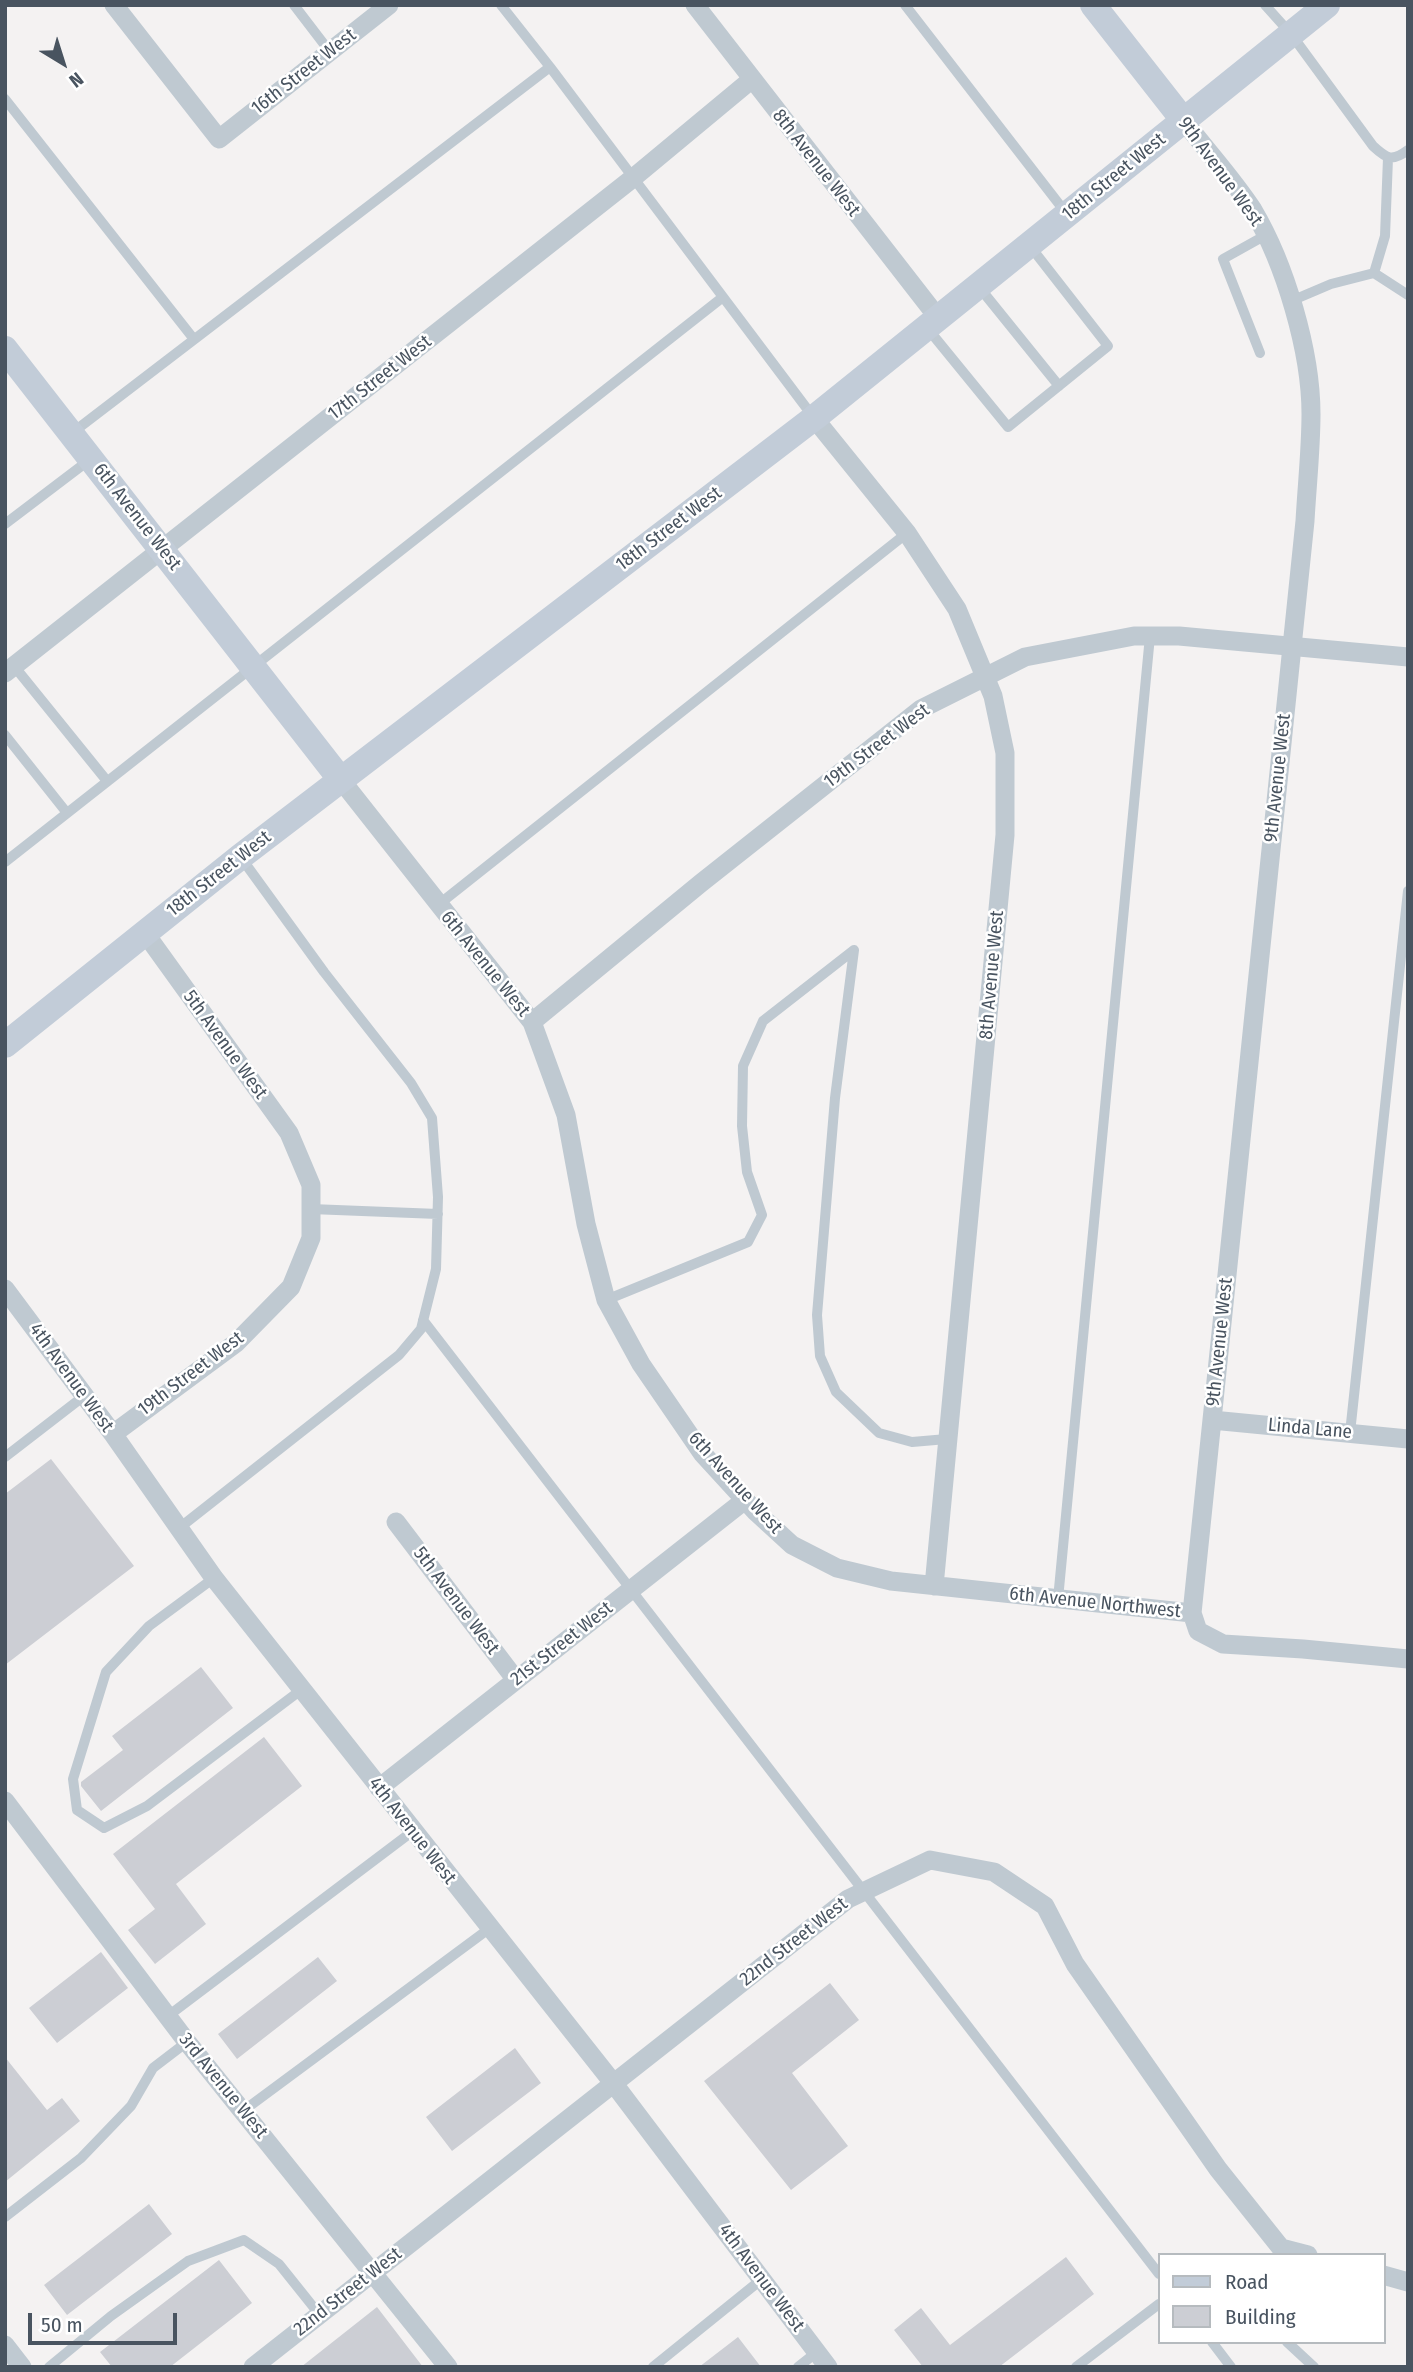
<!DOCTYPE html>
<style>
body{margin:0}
#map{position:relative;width:1413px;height:2372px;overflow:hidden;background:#f4f2f2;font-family:"Fira Sans Condensed",sans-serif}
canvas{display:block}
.frame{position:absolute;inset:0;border:7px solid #495460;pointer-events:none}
.legend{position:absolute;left:1158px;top:2253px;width:228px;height:91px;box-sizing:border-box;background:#fff;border:2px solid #b6bbbf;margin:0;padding:9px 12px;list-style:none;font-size:21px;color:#495460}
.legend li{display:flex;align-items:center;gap:14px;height:35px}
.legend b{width:35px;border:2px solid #b6bbbf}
.north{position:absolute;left:28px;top:28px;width:70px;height:70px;-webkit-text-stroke:5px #fff;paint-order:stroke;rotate:142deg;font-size:19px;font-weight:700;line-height:28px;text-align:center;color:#495460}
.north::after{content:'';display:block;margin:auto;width:24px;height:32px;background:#495460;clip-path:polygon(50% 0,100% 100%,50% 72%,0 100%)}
.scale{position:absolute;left:28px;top:2313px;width:149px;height:32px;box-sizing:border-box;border:4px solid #495460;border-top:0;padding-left:9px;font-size:21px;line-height:24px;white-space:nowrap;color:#495460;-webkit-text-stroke:5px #fff;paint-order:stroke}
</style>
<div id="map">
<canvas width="1413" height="2372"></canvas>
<div class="frame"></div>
<ul class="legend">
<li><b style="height:9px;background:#c2ccd8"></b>Road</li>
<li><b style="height:19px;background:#ccced4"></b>Building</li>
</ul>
<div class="north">N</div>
<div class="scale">50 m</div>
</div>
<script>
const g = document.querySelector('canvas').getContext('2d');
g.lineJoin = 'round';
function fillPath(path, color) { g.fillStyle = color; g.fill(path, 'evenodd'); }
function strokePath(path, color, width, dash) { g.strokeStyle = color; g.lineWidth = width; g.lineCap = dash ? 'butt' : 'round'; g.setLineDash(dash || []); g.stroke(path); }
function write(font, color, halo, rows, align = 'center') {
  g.font = font + ' "Fira Sans Condensed",sans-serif'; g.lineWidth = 5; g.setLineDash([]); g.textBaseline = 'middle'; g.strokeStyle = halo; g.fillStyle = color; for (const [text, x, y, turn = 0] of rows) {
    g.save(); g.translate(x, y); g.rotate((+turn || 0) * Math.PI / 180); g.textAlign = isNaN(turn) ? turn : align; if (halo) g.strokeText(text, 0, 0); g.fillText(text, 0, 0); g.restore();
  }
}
const building = new Path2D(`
 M51,1459l83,107 -129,99v-171z
 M201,1667l32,41 -132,103 -20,-25v-4l42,-32 -11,-14z
 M264,1737l38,49 -126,98 30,40 -51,40 -27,-34 27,-21 -42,-55z
 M101,1952l27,36 -71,55 -28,-35z
 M318,1957l19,24 -100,78 -19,-25z
 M830,1983l29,37 -67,53 56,73 -57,44 -87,-109z
 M515,2048l26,35 -89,68 -26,-34z
 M5,2057l42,53 15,-12 18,23 -75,61z
 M149,2204l23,30 -105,81 -23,-30z
 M1066,2257l28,37 -95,73h-76l-29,-37 27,-22 29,37z
 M219,2260l33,43 -82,64h-58l-12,-15z
 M377,2307l46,60h-122z
 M738,2337l23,30h-62z`);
const lane = new Path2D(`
 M294,5l36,47
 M501,5l49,62 264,351
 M905,5l161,208
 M1265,5l26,29 82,112c14,13 19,16 35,4
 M5,99l188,239
 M1374,273l11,-37 3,-78
 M979,287l80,99
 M1291,301l40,-17 43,-11 34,22
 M928,329l80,98 100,-81 -78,-100
 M1260,353l-37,-94 43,-24
 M72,433l478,-366
 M5,524l83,-63
 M14,666l93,115
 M5,735l62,78
 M5,862l718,-565
 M438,905l469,-372
 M311,1209l127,5
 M606,1300l142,-58 14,-27 -15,-43 -5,-46 1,-60 20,-45 91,-71 -19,148 -18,217 3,41 16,36 43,41 33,9 35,-3
 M423,1320l736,954
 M1350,1433l58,-542
 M5,1457l79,-61
 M178,1529l221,-174 22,-26 15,-60 2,-72 -6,-79 -21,-35 -87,-111 -82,-113
 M214,1578l-65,48 -43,46 -33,107 4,31 27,18 43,-22 154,-116
 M1058,1599l92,-963
 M168,2016l245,-185
 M243,2111l247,-183
 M5,2217l76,-59 50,-52 22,-38 34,-26
 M1212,2342l19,25
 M1287,2342l27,25
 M49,2367l62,-51 77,-55 56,-21 35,24 40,50
 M653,2367l109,-88
 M798,2367l19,-15
 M1076,2367l83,-63`);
const street = new Path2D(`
 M114,5l105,134 170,-134
 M695,5l244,314
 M1184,121c22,29 49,58 69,89 32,54 58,141 58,204 0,35 -4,71 -6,107l-113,1092 6,18 25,13 80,5 105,10
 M814,418l93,115 50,76 36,87 12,57v82l-71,751
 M5,673l628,-495 118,-98
 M341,780l191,242 34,93 20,109 20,76 35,64 61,89 54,59 36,33 45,23 54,13 301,32
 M532,1022l169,-139 220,-174 104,-52 109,-21h45l229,21
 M5,1289l108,145 101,144 400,506 214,283
 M1212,1420l196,19
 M113,1434l123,-91 55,-56 20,-49v-53l-22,-52 -144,-200
 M396,1522l120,158
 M379,1788l366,-288
 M5,1801l182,241 261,325
 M1383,2275l25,7
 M5,2345l17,22
 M253,2367l595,-468 82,-39 64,12 51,34 30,58 143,205 63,79 27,7`);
const secondary = new Path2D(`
 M1093,5l91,116
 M5,349l336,431
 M5,1045l235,-188 574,-439 513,-413`);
const streetNames = [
 ["16th Street West",304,72,-38],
 ["8th Avenue West",816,163,52],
 ["9th Avenue West",1220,172,54],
 ["18th Street West",1114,177,-39],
 ["17th Street West",380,378,-38],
 ["6th Avenue West",137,517,52],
 ["18th Street West",669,529,-37],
 ["19th Street West",877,746,-37],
 ["9th Avenue West",1278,778,-84],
 ["18th Street West",219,874,-38],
 ["6th Avenue West",485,964,51],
 ["8th Avenue West",992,975,-85],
 ["5th Avenue West",225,1045,54],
 ["9th Avenue West",1220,1342,-84],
 ["19th Street West",191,1374,-37],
 ["4th Avenue West",71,1378,54],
 ["Linda Lane",1310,1429,5],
 ["6th Avenue West",735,1483,48],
 ["5th Avenue West",456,1601,53],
 ["6th Avenue Northwest",1095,1603,6],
 ["21st Street West",562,1644,-38],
 ["4th Avenue West",412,1831,52],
 ["22nd Street West",794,1942,-38],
 ["3rd Avenue West",223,2086,51],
 ["4th Avenue West",761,2278,53],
 ["22nd Street West",348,2292,-38]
];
fillPath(building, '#ccced4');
strokePath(lane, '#bfc9d1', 10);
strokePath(street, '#bfc9d1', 19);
strokePath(secondary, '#c2ccd8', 26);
write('19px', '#495460', '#fff', streetNames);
</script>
